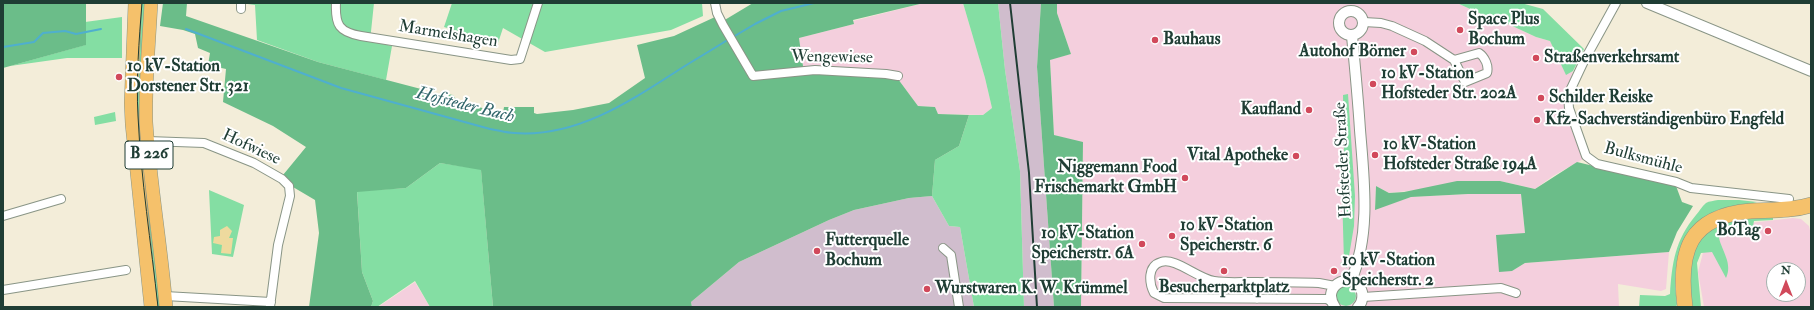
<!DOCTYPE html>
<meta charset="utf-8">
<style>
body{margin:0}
#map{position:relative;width:1814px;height:310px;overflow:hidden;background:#f3edd9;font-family:"IM FELL Double Pica",serif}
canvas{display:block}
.frame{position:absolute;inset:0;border:4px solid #1f3d34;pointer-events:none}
.north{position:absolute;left:1766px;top:262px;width:40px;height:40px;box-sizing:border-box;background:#fff;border:1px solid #a5b1ae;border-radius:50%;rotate:0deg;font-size:11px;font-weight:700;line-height:16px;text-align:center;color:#1f3d34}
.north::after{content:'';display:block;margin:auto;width:14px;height:18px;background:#d1495b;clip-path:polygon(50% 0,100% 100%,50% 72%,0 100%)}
</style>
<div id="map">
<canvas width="1814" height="310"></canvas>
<div class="frame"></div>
<div class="north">N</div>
</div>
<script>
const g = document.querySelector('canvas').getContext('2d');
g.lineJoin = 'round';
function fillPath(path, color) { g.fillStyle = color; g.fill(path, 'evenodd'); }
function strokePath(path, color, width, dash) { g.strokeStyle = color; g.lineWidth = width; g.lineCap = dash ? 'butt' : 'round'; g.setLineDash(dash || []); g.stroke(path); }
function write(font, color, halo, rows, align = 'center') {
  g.font = font + ' "IM FELL Double Pica",serif'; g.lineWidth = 4; g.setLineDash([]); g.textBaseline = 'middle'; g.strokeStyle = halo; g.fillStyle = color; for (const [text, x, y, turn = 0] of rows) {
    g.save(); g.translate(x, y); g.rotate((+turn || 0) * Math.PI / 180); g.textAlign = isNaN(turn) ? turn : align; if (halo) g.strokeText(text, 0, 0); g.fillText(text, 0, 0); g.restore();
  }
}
const built = new Path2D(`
 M924,3h39l22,75 7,30 -9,7 -45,-1 -3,-7 -17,-1 -20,-27 -94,-6 -5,-35 55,-14 -1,-3z
 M1057,3h400l33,15 18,6 28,13 14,4 16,33 7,-3 -9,27 21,60 -32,18 -18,13 -35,-8 -111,12 -13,-7 -1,23 36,-12 57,-3h53l4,39 -13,38 13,-8 144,-11 -3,37 -5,2 -43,-7 1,23h-538l2,-164 -29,-8 -4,-76 21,-5 -14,-41z
 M1793,218l8,1 8,7 2,9v72h-107l-6,-35 7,-27 8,-11 20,-9zM1774,270h24v24h-24z
 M415,282l15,25h-52z`);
const industrial = new Path2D(`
 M998,3h43l-4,64 17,240h-30l-4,-136 -15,-101z
 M932,196l17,30 11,1 14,80h-282l-1,-5 48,-40 90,-42 25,-10 55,-12z`);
const green = new Path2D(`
 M138,3h10l-4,48 18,256h-7l-19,-174z
 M240,3h134l-4,38 22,5 -6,34 -68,-18 -61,-22 -2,-35z
 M452,3h250l1,13 -32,14 -126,22 -42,-24 -5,15 -54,-16z
 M963,3h35l7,67 15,101 4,136h-50l-14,-80 -11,-1 -17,-30 3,-36 24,-14 10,-31h14l9,-7 -7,-30z
 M1457,3h64l22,6 41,40 -11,22 -7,4 -16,-34 -14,-4 -28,-13 -18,-6z
 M122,17v41h-55l-57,8 75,-21v-23z
 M1348,94l7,102 -1,30 -7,42 -7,-5 4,-1 -3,-104 3,-1 -1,-62z
 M115,112l1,9 -21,4 -1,-8z
 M440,163l41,6 12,138h-63l-15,-26 -38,26h-6l2,-6 -11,-29 -5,-81 49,-3z
 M209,190l35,15 -11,52 -21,-3z
 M1718,200h21l18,2c-13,4 -27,3 -39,8 -41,18 -46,54 -41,94l-1,3h-37l1,-12 25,1 5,-2c2,-31 5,-54 26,-79 3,-3 6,-9 10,-12 3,-2 8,-2 12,-3z
 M1773,215v5l-19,1 -1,5 -21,3 -11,4 -2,5c3,13 14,26 7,40l-14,-26 -11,1 -4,10 4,44h-10l-3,-33 8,-32 14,-13 13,-7z
 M1336 296a10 10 0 1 1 20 0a10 10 0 1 1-20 0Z`);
const forest = new Path2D(`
 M3,3h83v42l-83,23z
 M163,3h24l-1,13 132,46 103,27 24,12 2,-7 6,1 5,7 45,11 1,-6h30v6l3,1 36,-4 36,-7 36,-25 -8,-33 37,-9 41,-19 3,7 35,-21h171l-71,17 1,4 -55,14 5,35 94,6 20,27 17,1 3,7 31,1 -10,31 -24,14 -3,36 -23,2 -55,12 -25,10 -90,42 -48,40 1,5h-199l-12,-137 -41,-7 -34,25 -49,4 5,80 11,29 -2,6h-62l10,-74 -4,-33 -22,-13 -10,-12 23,-28 -33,-21 -50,-24 3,-33 -18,-4 2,-12 -12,-5 -3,-14 -12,-4 -23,-4z
 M1041,3h16v10l14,41 -21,6 4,75 29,7 -2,165h-27l-17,-240z
 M1577,162l99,24 6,16 11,4 -16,26 -8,20 -144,11 -13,8 -13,1 -3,-37 29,-2 -4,-39h-53l-57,3 -36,13 1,-24 13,7 15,-1 53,-11h43l35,8z`);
const sand = new Path2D(`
 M227,226l5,5 -3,7h4l-2,16 -10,-1 1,-8 -9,-2 1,-6 6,-1v-6z`);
const stream = new Path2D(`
 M186,29l155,59 149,41c8,1 16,4 24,4 61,5 115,-31 163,-62 17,-11 35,-21 52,-32
 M733,37l22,-13 26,-13 33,-8
 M3,47l31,-5 9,-9 22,-2 11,3 25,-5`);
const minor = new Path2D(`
 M241,3v6
 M336,3c-1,22 3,29 25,33l150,24 9,-1 18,-56
 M715,3l2,10 6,12 30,51 62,-6 71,4 12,2
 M1616,3l-32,58 -16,34 1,13 17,48 11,8 79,18 15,6 98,11
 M1364,22l17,1 11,3 33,15 29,19 11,22 22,-9c2,-7 -2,-16 -8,-20l-25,7
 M148,141l56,2 50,20 28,16 7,7 1,10 -12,49 -8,62
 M3,216l58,-17
 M943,248l8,7 8,52
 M3,290l123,-20
 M165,296l106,6
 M1363,297l138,-9 15,5
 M1257,299v-17
 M1333,303l-6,-4h-5l-158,-1 -10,-5c-5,-10 -7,-27 7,-31 14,-5 36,16 53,19 12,2 25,1 37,1 23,0 45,0 68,1l16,3`);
const tertiary = new Path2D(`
 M1647,3l164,68
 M1339 23a12 12 0 1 1 24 0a12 12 0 1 1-24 0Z
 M1351,281c20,-47 13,-101 9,-151 -2,-31 -5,-63 -8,-94
 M1335,307c-16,-23 21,-38 27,-15 1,6 0,11 -4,15`);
const primary = new Path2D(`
 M135,3l-4,100 1,21 19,183
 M151,3c-2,39 -6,79 -5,119 4,62 15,123 20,185`);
const motorway = new Path2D(`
 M1685,307c-7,-55 3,-91 66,-96 20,-1 40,0 60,-6`);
const tram = new Path2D(`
 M142,3c-3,38 -6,75 -4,113 3,64 13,127 20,191`);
const rail = new Path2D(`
 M1010,3l19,170 8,134`);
const markers = [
 [1460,30,4,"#d1495b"],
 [1155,40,4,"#d1495b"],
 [1414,52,4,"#d1495b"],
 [1536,58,4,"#d1495b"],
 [119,77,4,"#d1495b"],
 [1373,84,4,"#d1495b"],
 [1541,98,4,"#d1495b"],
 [1309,110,4,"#d1495b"],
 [1537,120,4,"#d1495b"],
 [1375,155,4,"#d1495b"],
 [1296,156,4,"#d1495b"],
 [1185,178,4,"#d1495b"],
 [1768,231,4,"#d1495b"],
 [1172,236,4,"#d1495b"],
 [1142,244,4,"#d1495b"],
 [817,251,4,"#d1495b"],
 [1224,271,4,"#d1495b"],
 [1334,271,4,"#d1495b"],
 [927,289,4,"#d1495b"]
];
const shields = [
 [149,155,48]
];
const shieldNames = [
 ["B 226",149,155]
];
const poiNames = [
 ["Space Plus",1468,20],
 ["Bochum",1468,40],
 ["Bauhaus",1163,40],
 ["Autohof Börner",1406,52,"right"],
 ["Straßenverkehrsamt",1544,58],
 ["10 kV-Station",127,67],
 ["Dorstener Str. 321",127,87],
 ["10 kV-Station",1381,74],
 ["Hofsteder Str. 202A",1381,94],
 ["Schilder Reiske",1549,98],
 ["Kaufland",1301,110,"right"],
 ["Kfz-Sachverständigenbüro Engfeld",1545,120],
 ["10 kV-Station",1383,145],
 ["Hofsteder Straße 194A",1383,165],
 ["Vital Apotheke",1288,156,"right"],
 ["Niggemann Food",1177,168,"right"],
 ["Frischemarkt GmbH",1177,188,"right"],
 ["10 kV-Station",1180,226],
 ["Speicherstr. 6",1180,246],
 ["BoTag",1760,231,"right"],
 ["10 kV-Station",1134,234,"right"],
 ["Speicherstr. 6A",1134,254,"right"],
 ["Futterquelle",825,241],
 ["Bochum",825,261],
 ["10 kV-Station",1342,261],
 ["Speicherstr. 2",1342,281],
 ["Besucherparktplatz",1224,288,"center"],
 ["Wurstwaren K. W. Krümmel",935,289]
];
const streetNames = [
 ["Marmelshagen",448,35,9],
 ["Wengewiese",832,58,1],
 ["Hofwiese",251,148,25],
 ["Bulksmühle",1643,159,15],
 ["Hofsteder Straße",1344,160,-93]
];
const waterNames = [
 ["Hofsteder Bach",465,106,14]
];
fillPath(built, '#f4cfdd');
fillPath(industrial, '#d0bdcd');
fillPath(green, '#84dea3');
fillPath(forest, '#6bbd89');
fillPath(sand, '#eeda9e');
strokePath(stream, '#4fafce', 2);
strokePath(minor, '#899586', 10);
strokePath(tertiary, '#899586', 12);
strokePath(primary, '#899586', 14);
strokePath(motorway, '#899586', 16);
strokePath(minor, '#fff', 8);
strokePath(tertiary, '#fff', 10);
strokePath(primary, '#f5c16b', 13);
strokePath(motorway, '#f5c16b', 15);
strokePath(tram, '#1f3d34', 1);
strokePath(rail, '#1f3d34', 2);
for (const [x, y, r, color] of markers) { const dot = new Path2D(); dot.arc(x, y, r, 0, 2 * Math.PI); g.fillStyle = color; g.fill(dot); strokePath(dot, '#fff', 1.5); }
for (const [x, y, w] of shields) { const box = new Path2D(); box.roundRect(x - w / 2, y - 14, w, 28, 3); g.fillStyle = '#fff'; g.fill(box); strokePath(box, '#1f3d34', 1); }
write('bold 16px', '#1f3d34', null, shieldNames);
write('bold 17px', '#1f3d34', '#fff', poiNames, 'left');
write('17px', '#1f3d34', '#fff', streetNames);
write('italic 18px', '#30656a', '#fff', waterNames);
</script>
